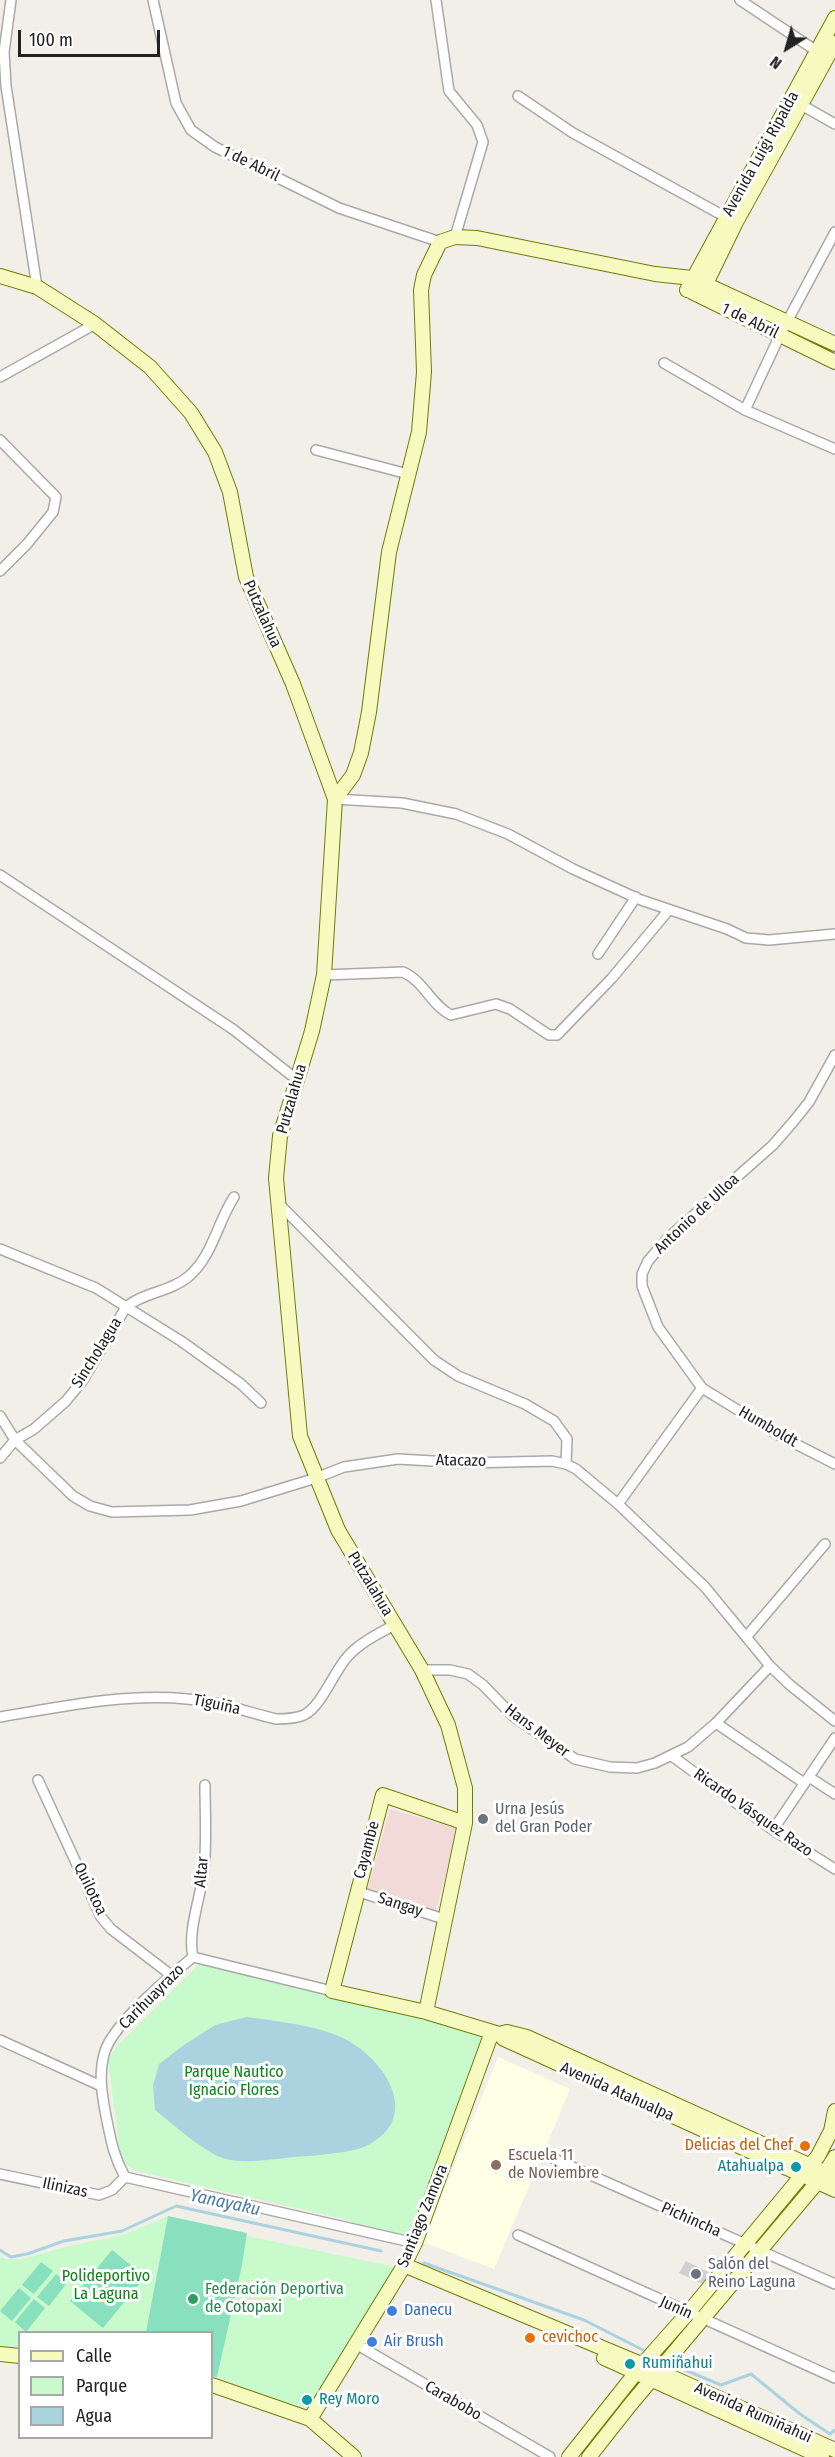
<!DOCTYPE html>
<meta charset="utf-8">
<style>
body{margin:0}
#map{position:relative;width:835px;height:2457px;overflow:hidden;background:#f2efe9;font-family:"Fira Sans Condensed",sans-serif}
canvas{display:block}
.legend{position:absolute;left:18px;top:2331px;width:195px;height:108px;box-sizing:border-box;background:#fff;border:2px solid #a7a7a7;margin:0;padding:8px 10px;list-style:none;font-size:18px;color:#222}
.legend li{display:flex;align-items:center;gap:12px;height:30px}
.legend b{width:30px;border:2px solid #a7a7a7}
.north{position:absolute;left:757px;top:18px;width:60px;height:60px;-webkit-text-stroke:4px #fff;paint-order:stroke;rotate:217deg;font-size:16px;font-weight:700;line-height:24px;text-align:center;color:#222}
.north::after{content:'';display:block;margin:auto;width:21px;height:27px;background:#222;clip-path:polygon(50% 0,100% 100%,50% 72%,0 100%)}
.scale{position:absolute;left:18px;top:30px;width:142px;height:27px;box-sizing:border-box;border:3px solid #222;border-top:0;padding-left:8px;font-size:18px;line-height:21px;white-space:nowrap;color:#222;-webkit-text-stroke:4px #fff;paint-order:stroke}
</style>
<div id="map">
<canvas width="835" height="2457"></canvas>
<ul class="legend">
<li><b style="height:8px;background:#f7fabf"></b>Calle</li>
<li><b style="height:16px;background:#c8facc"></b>Parque</li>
<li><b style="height:16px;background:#aad3df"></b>Agua</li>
</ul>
<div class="north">N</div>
<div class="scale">100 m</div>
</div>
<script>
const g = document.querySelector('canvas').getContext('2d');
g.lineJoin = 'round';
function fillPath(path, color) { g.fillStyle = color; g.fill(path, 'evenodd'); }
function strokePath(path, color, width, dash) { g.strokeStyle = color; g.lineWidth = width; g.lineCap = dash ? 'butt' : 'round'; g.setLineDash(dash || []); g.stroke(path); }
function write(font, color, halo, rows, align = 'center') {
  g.font = font + ' "Fira Sans Condensed",sans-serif'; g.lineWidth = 6; g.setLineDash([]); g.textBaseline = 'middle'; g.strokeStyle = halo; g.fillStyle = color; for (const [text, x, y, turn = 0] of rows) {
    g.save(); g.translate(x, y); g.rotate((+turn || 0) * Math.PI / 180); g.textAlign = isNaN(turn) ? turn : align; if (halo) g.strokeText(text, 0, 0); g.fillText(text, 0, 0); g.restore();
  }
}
const commercial = new Path2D(`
 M390,1809l69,20 -24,85 -69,-20z`);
const education = new Path2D(`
 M498,2057l72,32 -76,180 -71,-27z`);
const religious = new Path2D(`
 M686,2261l28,14 -9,10 -26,-12z`);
const park = new Path2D(`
 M201,1962l284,73 -47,122 -25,89 -69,-27 -209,-48 -14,-11 -13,-100 7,-12z
 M168,2216l-22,116h-126l-1,17 -19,-2v-90l6,2h17l45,-13 55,-11z
 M247,2236l149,31 -88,146 -91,-36z`);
const pitch = new Path2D(`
 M168,2216l79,17 -5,32 -25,112 -5,-1v-44h-66z
 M112,2250l33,27 -42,51 -33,-27z
 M41,2262l12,9 -19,23 -12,-9z
 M56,2274l11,9 -18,23 -12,-9z
 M19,2288l12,10 -19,23 -12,-10z
 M34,2299l11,9 -19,24 -11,-10z`);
const water = new Path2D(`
 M247,2017c27,4 65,8 89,18 45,17 91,82 30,111 -14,7 -55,10 -72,11 -20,2 -49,7 -68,2 -17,-3 -56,-37 -71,-49l-2,-24 6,-22 25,-19 31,-20z`);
const stream = new Path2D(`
 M0,2250l11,7 16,-3 37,-13 58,-10 54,-25 205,45
 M424,2263l160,57 59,30
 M673,2365l48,20 30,-11 49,40 30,20 5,-4`);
const street = new Path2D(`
 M11,0l-7,52 2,34 31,201
 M153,0l23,103 15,27 24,17 124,61 101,34
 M436,0l13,91 28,34 6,17 -28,95
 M740,0l78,52
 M518,96l55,37 158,87
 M798,103l37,21
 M664,363l81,47 90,39
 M0,377l95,-53
 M745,410l35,-75 55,-103
 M0,440l56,57 -3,15 -26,32 -27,27
 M316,450l92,24
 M335,799l67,4 54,11 52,20 65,35 68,31 86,29 19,9 23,2 66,-6
 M0,875l234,155 62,49
 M598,954l38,-57
 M324,975l79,-3c21,9 28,33 48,43l45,-11 14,5 39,26h8l55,-57 56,-67
 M280,1205l154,155 24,16 67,28 29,17 13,18 -1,25
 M0,1249l96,39 85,53 60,43 20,19
 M702,1388l78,48 55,28
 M0,1416l15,24 58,56 17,10 22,6 78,-2 51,-9 75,-23 28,-11 54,-8 69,4 85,-2 14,3 10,5 42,35 87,83 65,79 20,19 45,36
 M0,1458l15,-18 19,-11 32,-28 17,-21 43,-73c18,-15 44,-15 62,-30 25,-21 29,-54 46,-80
 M618,1504l84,-116 -44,-61 -16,-41v-12l6,-13 20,-23 105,-93 20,-23 16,-20 26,-47
 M747,1636l78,-92
 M422,1670h28l18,4 15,11 30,31 62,43 35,8 27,1 18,-5 33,-16 28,-24 54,-57
 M0,1717c61,-10 124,-24 187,-18 30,2 60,13 89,20 9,0 19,0 28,-4 18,-9 30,-44 44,-59 13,-14 30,-22 46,-31
 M716,1723l88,60
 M672,1756l101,74 62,39
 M809,1777l26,17
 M38,1780l63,137 10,12 60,46
 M773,1830l62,-92
 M356,1891l88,28
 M193,1957c-6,-26 8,-60 11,-88 3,-27 1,-56 1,-84
 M193,1957l139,34
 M0,2040l101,46
 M548,2156l287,128
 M0,2174l99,21 13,-5 13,-13
 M125,2177l290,66
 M125,2177c-12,-22 -14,-37 -19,-61 -4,-21 -8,-43 -1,-65 10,-29 64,-74 88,-94
 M518,2235l317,143
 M356,2344l194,113`);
const secondary = new Path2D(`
 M0,276l37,11 58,37 55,43 41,46 24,39 15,40 16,85 47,107 42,115 -11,176 -12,56 -32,105 -4,42 24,258 38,94 84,140 26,55 17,63v35l-39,189
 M687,290l148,-272
 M692,292l143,70
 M700,296l36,-74 99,-179
 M335,799l18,-24 8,-22 8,-41 20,-160 30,-120 5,-60 -3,-82 3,-15 16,-33 15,-5 22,1 178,36 37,4 143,66
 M465,1823l-82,-28 -51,196 94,21 73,22 5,5 331,151
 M499,2034l8,-2 20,5 308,140
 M404,2265l256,107 175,78
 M0,2354l20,2
 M604,2358l218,99
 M212,2385l98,34 44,38
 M310,2419l92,-150 13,-26 77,-211
 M569,2457l73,-92 46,-52 130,-157 13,-25 4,-20
 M589,2457l41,-52 195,-232 10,-16`);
const markers = [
 [483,1819,6,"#6b7280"],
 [805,2146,6,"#e8710a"],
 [496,2165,6,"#8d6e63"],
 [796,2167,6,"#0f9aa8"],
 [696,2274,6,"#6b7280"],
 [193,2299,6,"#2e9e5b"],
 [392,2311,6,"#3f7fe0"],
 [530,2338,6,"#e8710a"],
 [372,2342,6,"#3f7fe0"],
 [630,2364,6,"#0f9aa8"],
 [307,2400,6,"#0f9aa8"]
];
const streetNames = [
 ["Avenida Luigi Ripalda",761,154,-61],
 ["1 de Abril",251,164,26],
 ["1 de Abril",750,321,26],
 ["Putzalahua",262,614,66],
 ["Putzalahua",292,1099,-74],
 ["Antonio de Ulloa",697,1214,-43],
 ["Sincholagua",97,1353,-58],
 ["Humboldt",768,1427,30],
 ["Atacazo",461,1461,1],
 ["Putzalahua",370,1584,59],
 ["Tiguiña",217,1705,12],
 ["Hans Meyer",537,1731,37],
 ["Ricardo Vásquez Razo",753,1813,35],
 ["Cayambe",367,1850,-75],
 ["Altar",202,1872,-85],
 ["Quilotoa",90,1889,64],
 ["Sangay",400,1905,18],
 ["Carihuayrazo",152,1997,-45],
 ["Avenida Atahualpa",617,2092,24],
 ["Ilinizas",65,2188,12],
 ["Santiago Zamora",423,2216,-68],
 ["Pichincha",691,2220,24],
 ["Junín",676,2308,24],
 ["Carabobo",453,2401,30],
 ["Avenida Rumiñahui",753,2413,24]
];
const worshipNames = [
 ["Urna Jesús",495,1810],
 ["del Gran Poder",495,1828],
 ["Salón del",708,2265],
 ["Reino Laguna",708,2283]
];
const parkNames = [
 ["Parque Nautico",234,2073],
 ["Ignacio Flores",234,2091],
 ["Polideportivo",106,2277],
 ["La Laguna",106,2295]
];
const foodNames = [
 ["Delicias del Chef",793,2146],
 ["cevichoc",542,2338,"left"]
];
const educationNames = [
 ["Escuela 11",508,2156],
 ["de Noviembre",508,2174]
];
const cultureNames = [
 ["Atahualpa",784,2167,"right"],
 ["Rumiñahui",642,2364],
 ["Rey Moro",319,2400]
];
const leisureNames = [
 ["Federación Deportiva",205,2290],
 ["de Cotopaxi",205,2308]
];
const shopNames = [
 ["Danecu",404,2311],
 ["Air Brush",384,2342]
];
const waterNames = [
 ["Yanayaku",225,2203,12]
];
fillPath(commercial, '#f2dad9');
fillPath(education, '#ffffe5');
fillPath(religious, '#d0d0d0');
fillPath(park, '#c8facc');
fillPath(pitch, '#88e0be');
fillPath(water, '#aad3df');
strokePath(stream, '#aad3df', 3);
strokePath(street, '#a9a9a9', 12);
strokePath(secondary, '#707d05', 16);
strokePath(street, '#fff', 9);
strokePath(secondary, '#f7fabf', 14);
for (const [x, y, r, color] of markers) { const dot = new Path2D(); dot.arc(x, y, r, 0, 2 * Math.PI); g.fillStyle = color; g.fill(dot); strokePath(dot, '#fff', 2); }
write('16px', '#222', '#fff', streetNames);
write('16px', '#5b616d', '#fff', worshipNames, 'left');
write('16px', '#0c8416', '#fff', parkNames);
write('16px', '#c56008', '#fff', foodNames, 'right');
write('16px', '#785e54', '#fff', educationNames, 'left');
write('16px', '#0d838f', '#fff', cultureNames, 'left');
write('16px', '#27864d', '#fff', leisureNames, 'left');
write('16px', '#366cbe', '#fff', shopNames, 'left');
write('italic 18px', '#4a7aab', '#fff', waterNames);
</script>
